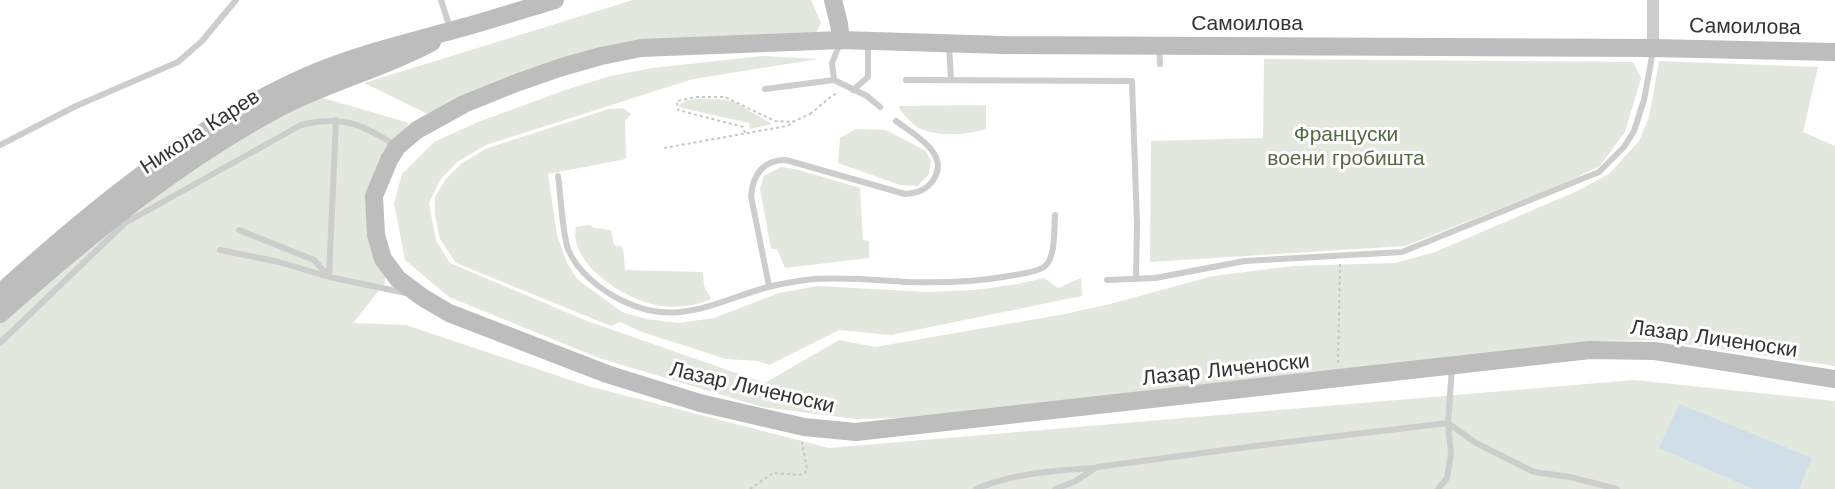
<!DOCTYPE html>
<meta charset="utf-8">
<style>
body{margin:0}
canvas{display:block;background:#fff}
</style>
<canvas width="1835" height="489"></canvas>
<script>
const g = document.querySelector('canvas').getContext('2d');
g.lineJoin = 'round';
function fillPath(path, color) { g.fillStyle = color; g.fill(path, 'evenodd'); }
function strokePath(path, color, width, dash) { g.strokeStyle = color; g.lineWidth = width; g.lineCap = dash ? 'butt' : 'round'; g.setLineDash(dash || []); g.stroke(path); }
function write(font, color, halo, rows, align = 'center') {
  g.font = font + ' "Work Sans",sans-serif'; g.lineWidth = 6; g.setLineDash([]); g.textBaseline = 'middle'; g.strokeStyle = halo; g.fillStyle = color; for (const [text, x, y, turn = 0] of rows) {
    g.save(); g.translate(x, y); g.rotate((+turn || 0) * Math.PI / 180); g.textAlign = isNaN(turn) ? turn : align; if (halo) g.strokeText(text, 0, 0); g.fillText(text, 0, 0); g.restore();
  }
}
const green = new Path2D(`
 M633,0h178l10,23 -7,14 -181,6 -205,71 -64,-31z
 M763,56l55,3 -125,20 -207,66 -29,17 -17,18 -11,23 7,38 14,22 137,58 178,62 74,-43 36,7 190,-33 45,-10 103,-28 80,-10 102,-3 40,-11 140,-60 34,-18 30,-33 10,-24 10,-56 159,6 -15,65 32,14v220l-179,-26 -60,1 -636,76 -104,2 -94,-12 -163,-49 -150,-61 -44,-37 -11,-57 8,-29 32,-32 44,-20 93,-34 40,-12 41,-8z
 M1264,59l369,3 8,16 -16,54 -25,34 -37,18 -158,62 -255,16 1,-121 112,-3z
 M320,97l89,26 -40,65 16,79v16l-32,40 53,2 182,61 241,62 805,-68 201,21v88h-1835v-165l74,-69 36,-29 149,-102z
 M716,99l17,2 39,23 -22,5 -1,-6 -67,-15 -3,-3c9,-8 25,-6 37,-6z
 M986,105v24c-20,6 -45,8 -65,0 -8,-3 -15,-13 -21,-19l-1,-4z
 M623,108l8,6 -6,7 1,38 -78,15 9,61 10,28 10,16 45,33 24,7 32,4 36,-5 65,-25 39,-7 109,6 48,-2 43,-6 26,-6 14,10 23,-10 1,18 -191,39 -52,-5 -70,35 -11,-4 -32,-2 -84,-27 -22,-10 -9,4 -155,-63 -16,-24 -5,-24v-18l10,-17 16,-16 24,-15 124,-40z
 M856,129l30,1 40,21 5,10 -2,13 -11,12 -18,-1 -62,-22 2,-25z
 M781,167l14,2 65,19 3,52 6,1v17l-84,10 -8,-19h-6l-11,-60 4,-13z
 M589,225l6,3 16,2 3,15 9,2 2,23 78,2 1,14 7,13c-16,7 -32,9 -50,7 -32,-4 -93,-41 -85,-79z`);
const water = new Path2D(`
 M1679,404l133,54 -13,31h-46l-94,-41z`);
const path = new Path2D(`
 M810,114l23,-19 6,-2
 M745,133l-2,-6 -65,-17 -1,-9 20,-4h28l50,24 17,1 18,-8
 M664,148l123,-22 7,-4
 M1338,363l2,-99
 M750,489l23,-16 26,2 6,-2 2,-4 -5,-27`);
const lane = new Path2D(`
 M441,0l9,28
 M840,43l-8,20 2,17 33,16 13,11
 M949,46l2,33
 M1159,46l1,18
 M906,80l226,1 5,143 -1,55
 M765,89l69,-9
 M853,90l15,-13v-34
 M0,145l76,-39 102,-44 24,-21 34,-41
 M558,176c3,20 4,55 10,73 9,23 34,42 55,52 54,27 94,0 145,-14 15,-4 30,-6 45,-8 32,-2 64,1 96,3 33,1 67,0 100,-6 11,-2 25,-3 35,-9 12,-8 10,-39 11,-52
 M239,230l75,30 15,17 77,16
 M220,250l59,12 50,15 7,-157
 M1107,280l48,-2 90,-17 157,-9 197,-80 25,-25 10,-16 10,-31 9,-49
 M769,286l-18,-90c2,-22 12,-36 35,-36l119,34c12,-1 22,-4 29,-15 16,-26 -21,-45 -38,-58
 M0,343l125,-120 176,-98c40,-10 62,-1 95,21
 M976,489c37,-16 77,-18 117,-21
 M1055,489l19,-7 23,-15 166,-22 185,-22 28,20 58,29 36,5 47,12
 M1438,489l9,-11 4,-24 -3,-31 4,-56`);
const street = new Path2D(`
 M1653,0v48`);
const secondary = new Path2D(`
 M833,0l6,24 2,16
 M1835,52l-182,-4 -650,-3 -162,-5 -200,8 -40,8 -39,11 -46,16 -52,21 -47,26 -20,17 -8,13 -15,36 2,39 7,24 15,20 24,18 27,16 158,61 93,29 104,24 52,5 734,-82 65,1 180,28
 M0,293c93,-84 192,-166 307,-217 46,-20 95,-32 143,-45 35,-9 70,-21 105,-31
 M0,314c86,-76 176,-151 277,-205 50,-27 106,-40 155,-67`);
const streetNames = [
 ["Самоилова",1247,24],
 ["Самоилова",1745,27,1],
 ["Никола Карев",200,132,-33],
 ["Лазар Личеноски",1714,339,8],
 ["Лазар Личеноски",1226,370,-6],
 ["Лазар Личеноски",752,388,13]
];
const parkNames = [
 ["Француски",1346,135],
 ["воени гробишта",1346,159]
];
fillPath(green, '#e2e8dd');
fillPath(water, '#d0dee8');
strokePath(path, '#c7c7c7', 2, [3, 3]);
strokePath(lane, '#cdcdcd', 6);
strokePath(street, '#cdcdcd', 12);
strokePath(secondary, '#bdbdbd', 18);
write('21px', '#333', '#fff', streetNames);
write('21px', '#546a45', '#fff', parkNames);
</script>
